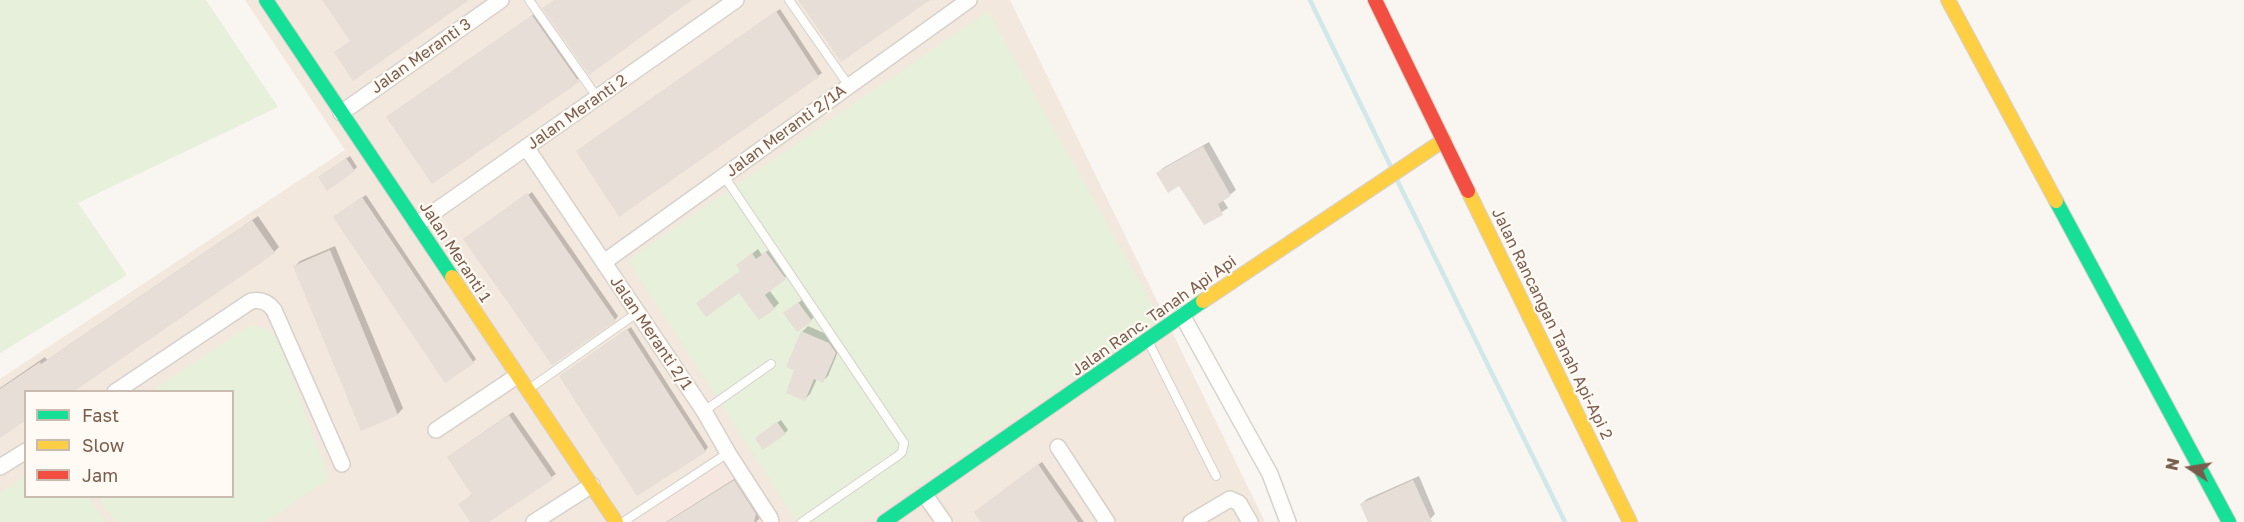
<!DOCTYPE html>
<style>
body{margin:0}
#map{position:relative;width:2244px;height:522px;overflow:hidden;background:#f9f5f0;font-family:"Golos Text",sans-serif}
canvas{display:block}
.legend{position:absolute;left:24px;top:390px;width:210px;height:108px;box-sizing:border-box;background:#fffaf3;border:2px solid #cabbb1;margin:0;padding:8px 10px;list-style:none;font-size:18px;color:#7a5c4d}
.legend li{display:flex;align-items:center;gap:12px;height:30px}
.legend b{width:30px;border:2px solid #cabbb1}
.north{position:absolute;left:2160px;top:438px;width:60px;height:60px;-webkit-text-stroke:4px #fffaf3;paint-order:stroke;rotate:282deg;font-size:16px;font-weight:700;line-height:24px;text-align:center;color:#7a5c4d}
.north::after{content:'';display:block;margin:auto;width:21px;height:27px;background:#7a5c4d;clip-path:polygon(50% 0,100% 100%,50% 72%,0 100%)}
</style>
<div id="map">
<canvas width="2244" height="522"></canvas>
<ul class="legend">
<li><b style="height:8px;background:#16e098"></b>Fast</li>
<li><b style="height:8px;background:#ffcf43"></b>Slow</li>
<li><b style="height:8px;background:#f24e42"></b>Jam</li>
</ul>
<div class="north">N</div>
</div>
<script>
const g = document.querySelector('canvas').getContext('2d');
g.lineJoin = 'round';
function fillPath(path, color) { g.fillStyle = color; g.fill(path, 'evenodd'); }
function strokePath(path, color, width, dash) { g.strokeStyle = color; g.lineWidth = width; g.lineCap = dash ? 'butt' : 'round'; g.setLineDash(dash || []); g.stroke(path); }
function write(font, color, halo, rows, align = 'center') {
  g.font = font + ' "Golos Text",sans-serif'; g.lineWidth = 4.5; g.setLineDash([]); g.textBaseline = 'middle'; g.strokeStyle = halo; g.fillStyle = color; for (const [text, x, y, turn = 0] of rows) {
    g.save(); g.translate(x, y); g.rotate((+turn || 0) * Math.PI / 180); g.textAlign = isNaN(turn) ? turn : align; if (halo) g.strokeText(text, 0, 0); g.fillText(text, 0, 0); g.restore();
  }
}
const residential = new Path2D(`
 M245,0h765l255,522h-1265v-143l345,-229zM26,392h206v104h-206z`);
const commercial = new Path2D(`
 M726,459l42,63h-133z`);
const green = new Path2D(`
 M0,0h206l72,107 -200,96 49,72 -127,78z
 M988,11l172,307 -295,204h-68l-169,-262z
 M249,326c19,1 22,3 32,20l48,133 -63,43h-150l-19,-25 135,-1v-104l-80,-1z
 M25,476l1,20 63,1 17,25h-106v-29z`);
const shadow = new Path2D(`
 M780,9l42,64 -202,142 -39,-67z
 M536,13l45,64 -148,105 -42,-68z
 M1209,142l27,48 -13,10 5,8 -23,15 -25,-39 -22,-11 5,-5z
 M350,156l7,11 -3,3 -31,4z
 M532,192l86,124 -3,4 -149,-81z
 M366,195l110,164 -3,3 -134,-149z
 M258,216l21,31 -5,5 -248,140 -26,43v-47l45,-31 2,3z
 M335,246l68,162 -5,6 -36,15 -67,-163 5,-5z
 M771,248l19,25 -21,17 10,13 -5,5 -32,-38 1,-9 15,-12 4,6z
 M802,300l12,17 -3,3 -22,-10z
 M808,326l27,12 5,9 -12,29 -5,5 -6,-2 -7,15 -5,5 -10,-30 -7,-3 14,-34z
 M631,327l77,120 -3,4 -145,-75z
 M513,412l43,62 -69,48h-15l-8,-21 9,-7 -21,-40z
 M781,420l7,10 -3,3 -25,2z
 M1042,462l42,60h-101l-4,-13z
 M742,474l20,32 -2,12 -4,4h-90z
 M1419,476l16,38 -5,5 -7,3h-54l-8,-18 6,-5z`);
const stream = new Path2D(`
 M1310,0l81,167
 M1396,178l169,344`);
const building = new Path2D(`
 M322,0h147l-116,81 -19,-29 16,-11z
 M554,0h138l-103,75 -47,-67z
 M798,0h132l-89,62z
 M776,11l43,66 -200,140 -43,-66z
 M532,15l47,67 -147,102 -46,-67z
 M1203,146l28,50 -13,8 5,11 -19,10 -25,-39 -11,7 -12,-20z
 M346,158l9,13 -28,20 -9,-14z
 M527,193l89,128 -64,44 -89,-126z
 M362,197l112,166 -29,20 -112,-166z
 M252,220l23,33 -202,139h-47v28l-26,18v-49l40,-27 1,2z
 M330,250l68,165 -37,16 -68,-165z
 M766,252l20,27 -21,16 10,14 -16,11 -20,-27 -33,24 -10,-14 44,-32 -4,-6 16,-12 4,6z
 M798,302l14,19 -15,11 -14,-19z
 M627,329l79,123 -69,44 -78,-120z
 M801,331l28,12 7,10 -13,30 -9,-4 -9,22 -19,-8 8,-23 -8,-3z
 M509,415l44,64 -64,43h-19l-12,-18 14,-9 -25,-38z
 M777,422l9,12 -23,16 -8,-12z
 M1038,464l40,58h-97l-7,-10z
 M734,480l22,34 -2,8h-87z
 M1413,480l19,42h-64l-8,-18z`);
const lane = new Path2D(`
 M529,0l68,97
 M789,0l60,86
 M724,176l180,267 -2,9 -3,3 -97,67
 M1148,341l68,135
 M529,389l108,-76
 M704,411l67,-47
 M623,522l105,-69`);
const street = new Path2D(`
 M341,113l160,-113
 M526,147l178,264 24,42 42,65 1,4
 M417,224l319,-224
 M604,262l365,-262
 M1182,315l88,159 18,48
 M115,392l136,-91c10,-2 17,1 23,9l68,154
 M436,430l81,-54
 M1058,447l49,75
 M0,467l26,-16
 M925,495l19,27
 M534,522l58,-37
 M1191,522l39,-23 9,4 11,19`);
const fast = new Path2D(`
 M266,0l186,277
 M2056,201l173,321
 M884,522l319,-221`);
const slow = new Path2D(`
 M1948,0l108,201
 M1468,191l162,331
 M452,277l164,245
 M1203,301l241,-161`);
const jam = new Path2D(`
 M1375,0l93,191`);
const streetNames = [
 ["Jalan Meranti 3",421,56,-35],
 ["Jalan Meranti 2",577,112,-35],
 ["Jalan Meranti 2/1A",786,131,-36],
 ["Jalan Meranti 1",455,252,57],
 ["Jalan Ranc. Tanah Api Api",1154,316,-35],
 ["Jalan Rancangan Tanah Api-Api 2",1552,324,64],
 ["Jalan Meranti 2/1",651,333,56]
];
fillPath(residential, '#f2e8de');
fillPath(commercial, '#f6e8e1');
fillPath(green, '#e7f0db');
fillPath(shadow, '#0003');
strokePath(stream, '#d0e8ea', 4.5);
fillPath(building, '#e6ded7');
strokePath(lane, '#d7d1cb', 10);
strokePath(street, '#d7d1cb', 18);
strokePath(fast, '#d9d2cb', 16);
strokePath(slow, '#d9d2cb', 16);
strokePath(jam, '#d9d2cb', 16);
strokePath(lane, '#fefefd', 8);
strokePath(street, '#fefefd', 15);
strokePath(fast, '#16e098', 14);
strokePath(slow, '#ffcf43', 14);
strokePath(jam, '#f24e42', 14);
write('16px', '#7a5c4d', '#fffaf3', streetNames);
</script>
